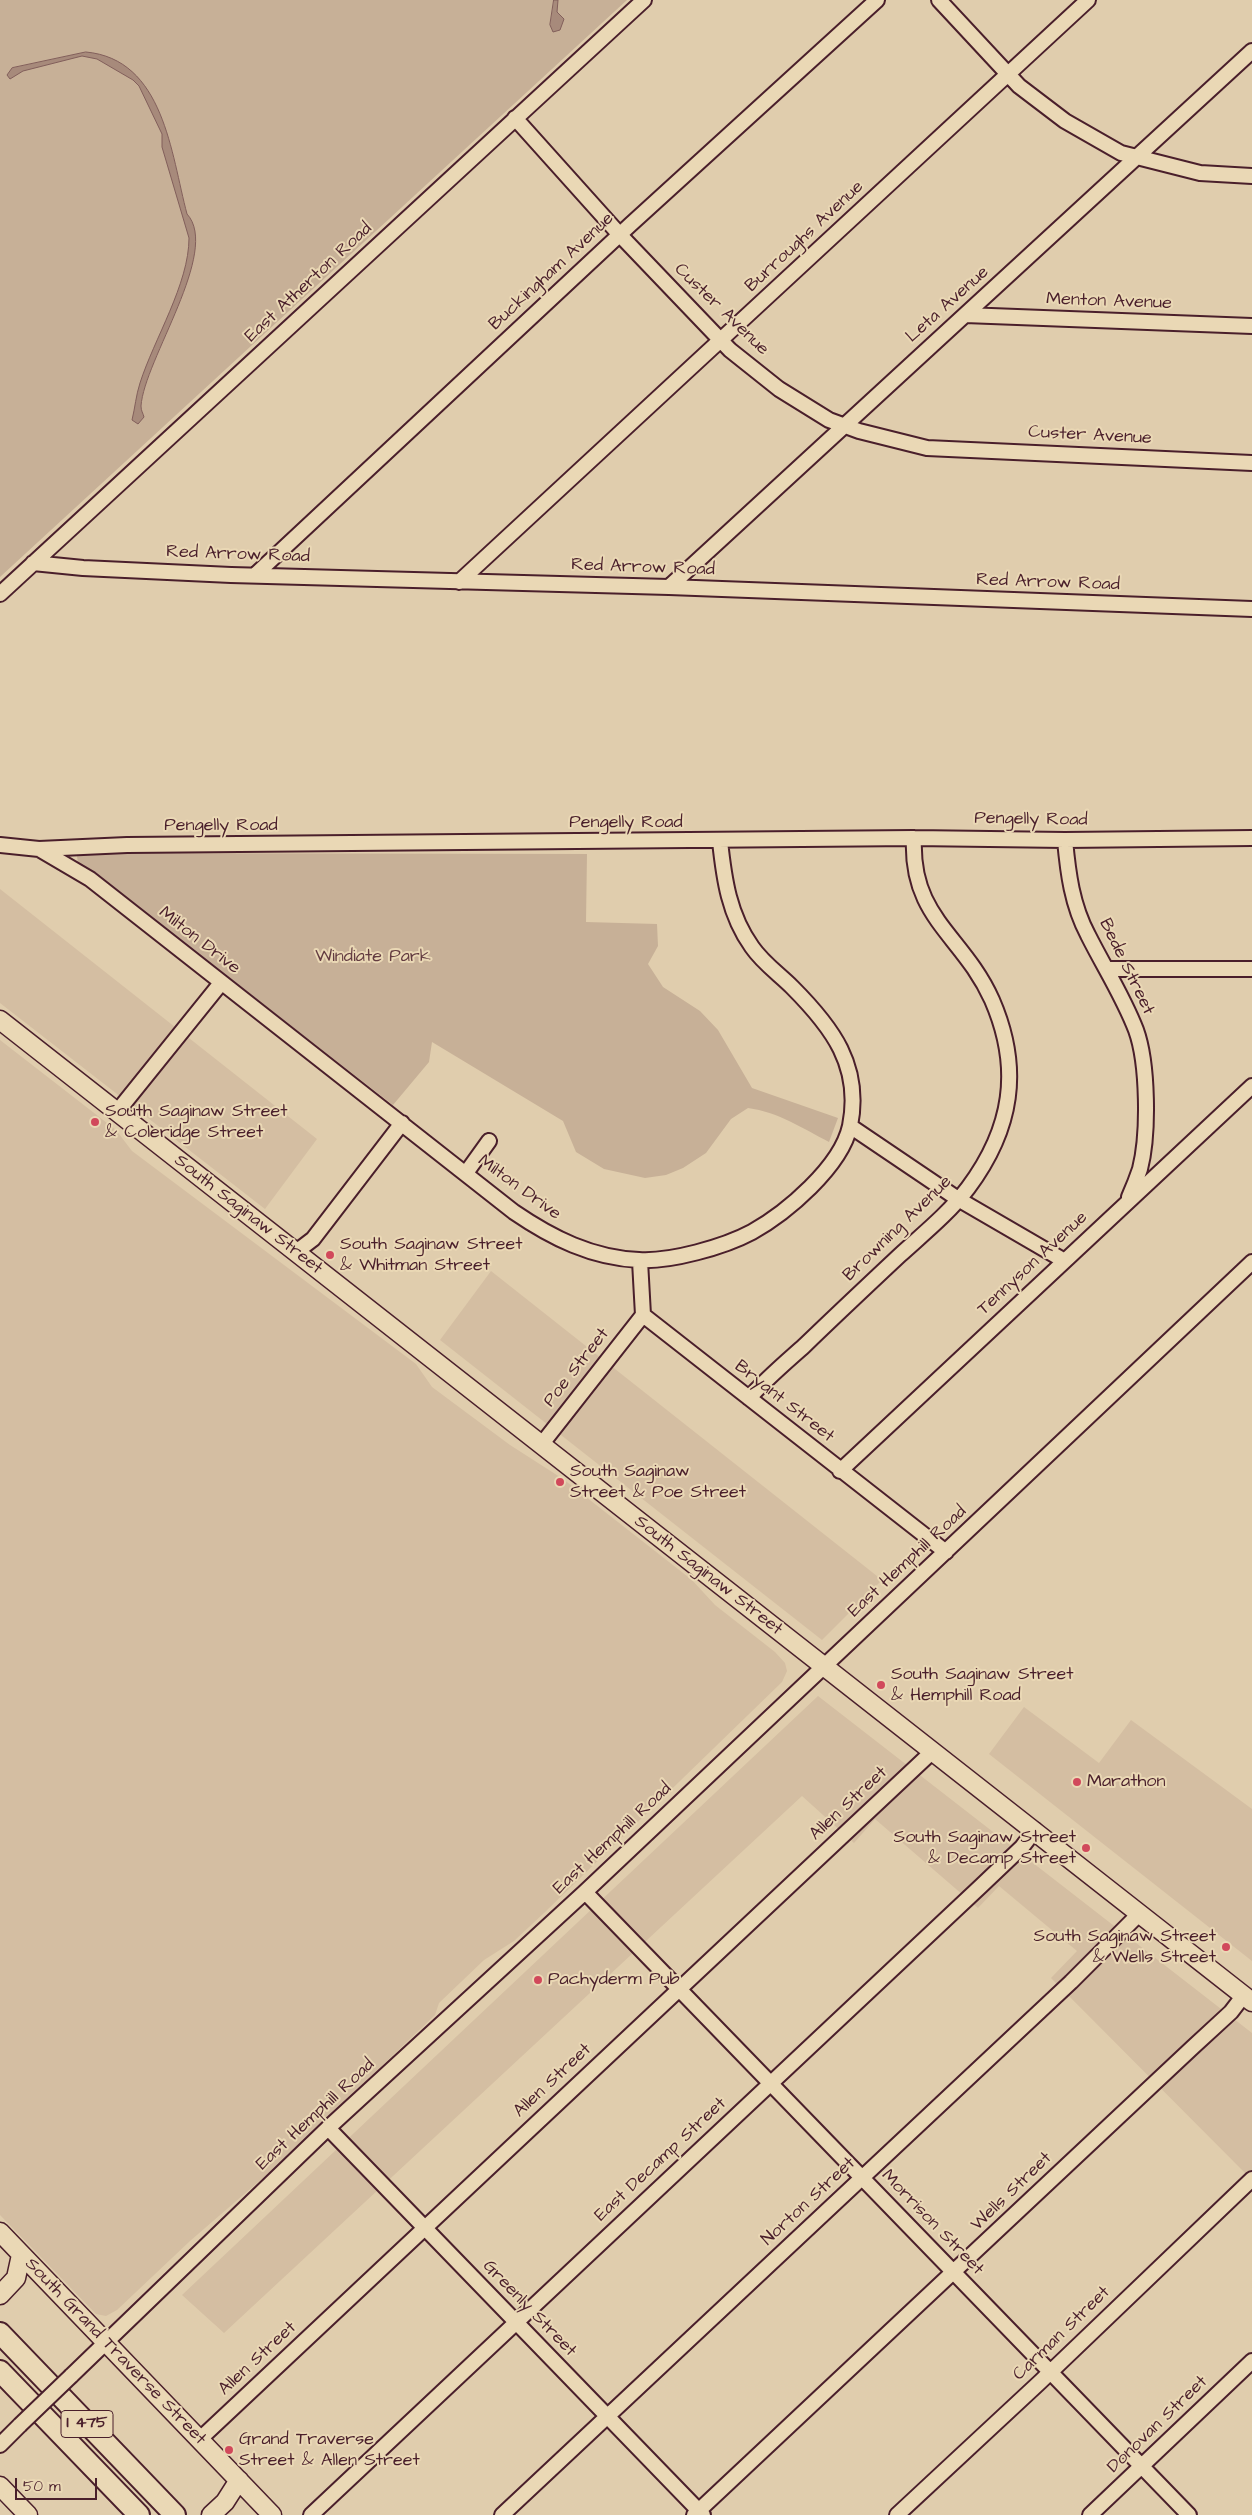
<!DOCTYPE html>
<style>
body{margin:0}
#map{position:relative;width:1252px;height:2515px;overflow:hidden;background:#e0cdad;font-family:"Architects Daughter",sans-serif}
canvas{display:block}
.scale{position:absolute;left:15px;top:2478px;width:82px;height:22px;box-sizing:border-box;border:2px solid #4a1f2b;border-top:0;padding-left:6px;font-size:15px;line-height:18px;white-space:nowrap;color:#4a1f2b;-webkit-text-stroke:4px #ead8b5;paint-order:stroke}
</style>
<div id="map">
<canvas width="1252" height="2515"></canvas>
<div class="scale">50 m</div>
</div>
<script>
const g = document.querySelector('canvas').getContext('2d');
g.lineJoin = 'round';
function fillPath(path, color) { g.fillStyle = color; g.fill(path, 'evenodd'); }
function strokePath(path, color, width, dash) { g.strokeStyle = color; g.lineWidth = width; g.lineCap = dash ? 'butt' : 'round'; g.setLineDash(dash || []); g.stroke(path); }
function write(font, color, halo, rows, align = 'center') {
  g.font = font + ' "Architects Daughter",sans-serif'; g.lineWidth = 4; g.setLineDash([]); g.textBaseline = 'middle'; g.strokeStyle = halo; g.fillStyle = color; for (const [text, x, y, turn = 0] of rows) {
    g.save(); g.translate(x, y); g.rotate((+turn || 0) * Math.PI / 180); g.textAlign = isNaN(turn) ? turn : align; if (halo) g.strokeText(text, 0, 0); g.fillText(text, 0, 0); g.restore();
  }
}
const built = new Path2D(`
 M0,889l317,250 -52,70 -265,-206z
 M0,1040l116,90 16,21 284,213 16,23 78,58 53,34 129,101 23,25 60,47 10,11 2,8 -5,11 -238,231 -30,28 -30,19 -45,43 -4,12 -156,149 -89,77 -73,69 -11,6 -10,-2 -96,-99z
 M491,1271l391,309 -60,60 -382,-300z
 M818,1696l434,337v147l-201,-202 26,-27 -78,-65 -21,22 -103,-89 -21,24 -52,-47 -578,537 -42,-38z
 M1024,1707l75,56 32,-43 121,89v152l-263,-207z`);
const green = new Path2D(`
 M0,0h627l-627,577z
 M88,853l499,1 -1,68 71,2 1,22 -10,18 15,23 37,24 18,19 34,58 86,30 -9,24c-27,-14 -51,-30 -81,-34l-17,11 -25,34 -23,15 -17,7 -21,3 -41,-9 -28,-17 -13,-31 -131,-79 -3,20 -36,43 -282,-219 -33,-22 -1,-8z`);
const water = new Path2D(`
 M554,0h4l-1,12 7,7 -4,11 -7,2 -3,-7z
 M86,52c78,7 85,102 101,162 34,37 -43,146 -46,192 0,5 2,7 3,11l-6,7 -6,-4c3,-12 4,-25 8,-37 14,-44 49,-99 49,-145l-27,-91v-13l-23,-48 -6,-6 -36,-21 -15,-3 -59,15 -13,8 -3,-4 5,-7z`);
const minor = new Path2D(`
 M939,0l80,86 46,35 56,32 79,20 52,3
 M515,118l105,117 110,115 49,39 50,31 30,11 68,17 325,15
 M965,315l287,11
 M33,563l50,5 148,7 438,12 583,22
 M255,575l375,-350 247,-225
 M459,582l629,-582
 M669,587l583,-536
 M0,594l644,-594
 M1065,840c3,33 7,65 23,95 16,32 35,61 48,95 12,33 13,104 4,139 -3,9 -7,19 -11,28
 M0,845l39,4 88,-4 787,-7 151,2 187,-2
 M39,849l51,30 424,333c38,26 78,46 125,48 31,2 85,-13 113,-28 34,-19 89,-65 98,-106 12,-60 -18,-99 -58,-139 -13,-13 -29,-24 -40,-40 -23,-32 -28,-68 -32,-106
 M1108,969h144
 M117,1112l104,-129
 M850,1126l108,73 105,61
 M466,1173l23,-32
 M296,1252l17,-13 89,-116
 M640,1261l3,54 303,237
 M749,1398c17,-19 36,-35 55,-52 32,-31 64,-61 96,-91 23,-21 49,-42 68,-67 44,-59 54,-119 24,-188 -29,-65 -82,-82 -78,-162
 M541,1445l102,-130
 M840,1471l412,-385
 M585,1892l604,623
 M328,2128l375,387
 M71,2376l257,-248 257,-236 667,-630
 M200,2439l733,-688
 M0,2445l20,-20
 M311,2515l670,-629 41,-39 13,-17
 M502,2515l569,-533 69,-69
 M694,2515l499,-468 38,-35 13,-17
 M897,2515l143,-133 212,-203
 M1090,2515l162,-154`);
const major = new Path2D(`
 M0,1020l1252,982
 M0,2232l272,283
 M0,2295l16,-17 5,-23
 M0,2486l28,29
 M211,2515l14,-13 14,-22`);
const highway = new Path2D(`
 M0,2333l175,182
 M0,2371l139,144`);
const minorBridge = new Path2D(`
 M20,2425l51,-49`);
const markers = [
 [95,1122,5,"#d1495b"],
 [330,1255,5,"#d1495b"],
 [560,1482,5,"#d1495b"],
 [881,1685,5,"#d1495b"],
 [1077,1782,5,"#d1495b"],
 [1086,1848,5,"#d1495b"],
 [1226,1947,5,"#d1495b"],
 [538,1980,5,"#d1495b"],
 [229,2450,5,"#d1495b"]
];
const shields = [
 [87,2424,52]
];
const shieldNames = [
 ["I 475",87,2424]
];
const streetNames = [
 ["Burroughs Avenue",805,237,-43],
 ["Buckingham Avenue",552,272,-43],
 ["East Atherton Road",309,283,-43],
 ["Menton Avenue",1109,302,2],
 ["Leta Avenue",948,305,-42],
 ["Custer Avenue",721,310,44],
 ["Custer Avenue",1090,436,3],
 ["Red Arrow Road",238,555,2],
 ["Red Arrow Road",643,568,2],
 ["Red Arrow Road",1048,583,2],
 ["Pengelly Road",1031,820,1],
 ["Pengelly Road",626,823],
 ["Pengelly Road",221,826],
 ["Milton Drive",199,941,38],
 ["Bede Street",1126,967,64],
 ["Milton Drive",519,1188,36],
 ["South Saginaw Street",248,1215,38],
 ["Browning Avenue",898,1229,-44],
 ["Tennyson Avenue",1033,1264,-43],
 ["Poe Street",577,1368,-52],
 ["Bryant Street",784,1402,38],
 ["East Hemphill Road",908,1562,-43],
 ["South Saginaw Street",708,1576,38],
 ["Allen Street",849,1804,-43],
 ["East Hemphill Road",613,1839,-43],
 ["Allen Street",553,2081,-43],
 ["East Hemphill Road",316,2115,-43],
 ["East Decamp Street",661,2160,-43],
 ["Wells Street",1012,2192,-44],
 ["Norton Street",809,2202,-43],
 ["Morrison Street",932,2223,46],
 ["Greenly Street",529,2309,46],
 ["Carman Street",1062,2334,-44],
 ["South Grand Traverse Street",115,2352,46],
 ["Allen Street",258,2359,-43],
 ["Donovan Street",1158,2425,-44]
];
const parkNames = [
 ["Windiate Park",373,957]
];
const poiNames = [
 ["South Saginaw Street",105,1112],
 ["& Coleridge Street",105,1133],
 ["South Saginaw Street",340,1245],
 ["& Whitman Street",340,1266],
 ["South Saginaw",570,1472],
 ["Street & Poe Street",570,1493],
 ["South Saginaw Street",891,1675],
 ["& Hemphill Road",891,1696],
 ["Marathon",1087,1782],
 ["South Saginaw Street",1076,1838,"right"],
 ["& Decamp Street",1076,1859,"right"],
 ["South Saginaw Street",1216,1937,"right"],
 ["& Wells Street",1216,1958,"right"],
 ["Pachyderm Pub",548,1980],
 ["Grand Traverse",239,2440],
 ["Street & Allen Street",239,2461]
];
fillPath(built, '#d4bea2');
fillPath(green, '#c7b097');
fillPath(water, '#a78a7b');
strokePath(water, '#825f5b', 1);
strokePath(minor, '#4a1f2b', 18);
strokePath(major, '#4a1f2b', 21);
strokePath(highway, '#4a1f2b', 24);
strokePath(minor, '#ead8b5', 14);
strokePath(major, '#ead8b5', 18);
strokePath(highway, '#ead8b5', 20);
strokePath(minorBridge, '#4a1f2b', 18, []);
strokePath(minorBridge, '#ead8b5', 14);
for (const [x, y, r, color] of markers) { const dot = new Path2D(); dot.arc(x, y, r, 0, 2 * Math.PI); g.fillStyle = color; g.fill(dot); strokePath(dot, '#ead8b5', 2); }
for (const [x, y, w] of shields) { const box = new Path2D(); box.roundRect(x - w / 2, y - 13.5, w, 27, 4); g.fillStyle = '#ead8b5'; g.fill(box); strokePath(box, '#4a1f2b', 1); }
write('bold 16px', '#4a1f2b', null, shieldNames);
write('18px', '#4a1f2b', '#ead8b5', streetNames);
write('18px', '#633c41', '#ead8b5', parkNames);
write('18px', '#4a1f2b', '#ead8b5', poiNames, 'left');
</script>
